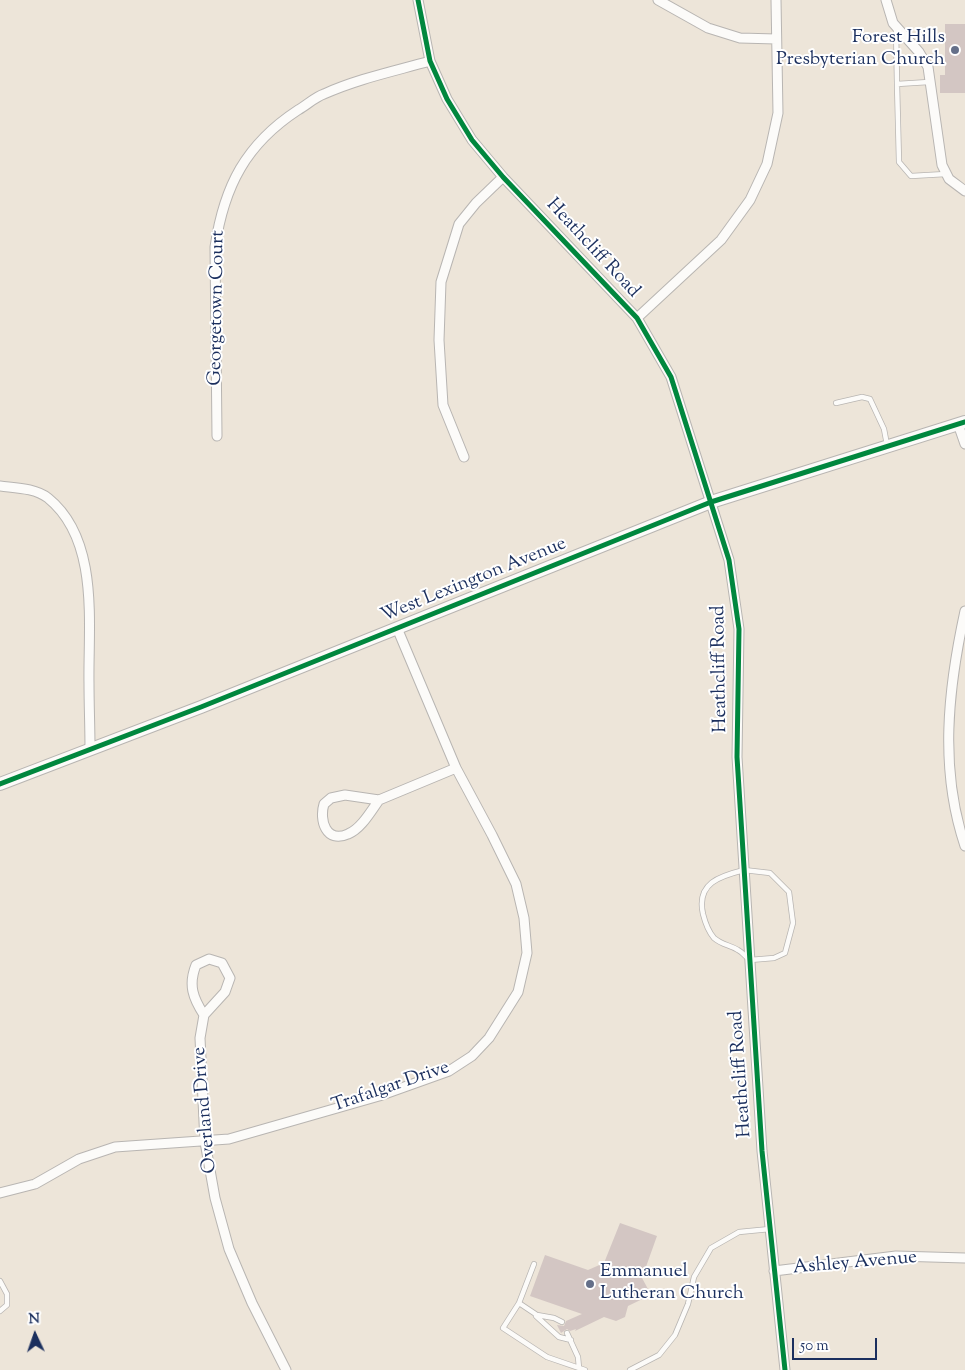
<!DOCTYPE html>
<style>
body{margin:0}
#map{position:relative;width:965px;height:1370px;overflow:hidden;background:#ede5d9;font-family:"Sorts Mill Goudy",serif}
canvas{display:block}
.north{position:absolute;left:10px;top:1310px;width:50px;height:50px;-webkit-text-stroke:4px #fff;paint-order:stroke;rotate:357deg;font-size:14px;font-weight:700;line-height:20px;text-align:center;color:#1b2f5e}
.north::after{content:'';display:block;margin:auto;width:18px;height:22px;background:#1b2f5e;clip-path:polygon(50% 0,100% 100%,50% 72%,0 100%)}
.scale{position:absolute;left:792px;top:1338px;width:85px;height:22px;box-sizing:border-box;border:2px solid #1b2f5e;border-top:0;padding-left:6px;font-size:15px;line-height:18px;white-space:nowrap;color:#1b2f5e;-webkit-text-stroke:4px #fff;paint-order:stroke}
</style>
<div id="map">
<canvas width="965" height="1370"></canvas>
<div class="north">N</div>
<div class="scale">50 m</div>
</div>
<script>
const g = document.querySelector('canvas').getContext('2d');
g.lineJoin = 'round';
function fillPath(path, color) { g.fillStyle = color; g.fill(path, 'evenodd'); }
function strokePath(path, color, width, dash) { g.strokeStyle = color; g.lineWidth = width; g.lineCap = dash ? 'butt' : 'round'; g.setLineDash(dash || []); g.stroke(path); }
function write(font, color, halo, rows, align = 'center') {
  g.font = font + ' "Sorts Mill Goudy",serif'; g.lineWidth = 4; g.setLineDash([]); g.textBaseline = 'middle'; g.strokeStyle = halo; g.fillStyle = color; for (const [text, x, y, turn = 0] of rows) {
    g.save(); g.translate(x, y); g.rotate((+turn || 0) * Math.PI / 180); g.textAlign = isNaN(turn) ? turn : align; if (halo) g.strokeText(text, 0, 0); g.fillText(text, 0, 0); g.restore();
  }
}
const building = new Path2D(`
 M945,24h20v69h-25v-18h5z
 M620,1223l37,13 -15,42 6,11 9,3 -29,14 -3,11 -9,4 -12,-4 -29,14 1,-2 -6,2 -3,-2 -6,4 -4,-8 7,1 2,-5 16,-7 -52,-18 15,-41 43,15 16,-7z`);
const lane = new Path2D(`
 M896,28l1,56
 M929,82l-32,2 2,78 12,14 35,-2
 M836,403l26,-6 8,2 14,30 3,16
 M744,870l26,3 19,19 4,31 -8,30 -11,5 -24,2c-4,-3 -8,-8 -12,-10 -8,-5 -16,-5 -24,-12 -6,-7 -9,-16 -11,-24 -7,-31 17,-38 41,-44z
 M0,1281l7,13v11l-7,6
 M519,1303l15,-39
 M536,1316l23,21 12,3
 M562,1322l-8,-4 -17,-3 -18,-12 -16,25 44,29 32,11
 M567,1333l11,24 1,11 6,2
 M630,1370l29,-15 16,-20 13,-31 6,-27 17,-29 28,-16 31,-3`);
const street = new Path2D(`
 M418,0l12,61 17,38 25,41 31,37 134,141 34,59 58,183 10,69 -2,128 25,394 23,219
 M658,0l50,28 32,10 36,1
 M886,0l7,23 26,29 9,15 14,98 7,14 16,12
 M637,318l84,-78 29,-40 17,-36 11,-51 -2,-113
 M958,424l7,20
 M217,436l-2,-189c9,-61 31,-103 83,-137 9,-5 17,-13 26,-16 33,-15 71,-23 106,-33
 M464,457l-21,-52 -4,-65 2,-58 18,-58 17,-21 27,-26
 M0,486c16,2 35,2 48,12 52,42 40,127 41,185 0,22 1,44 1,66
 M965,611c-17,78 -26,158 0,235
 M379,800c-8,11 -18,29 -31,34 -22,10 -29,-14 -24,-30l7,-6 14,-3 34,5 77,-32
 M204,1015c-11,-17 -16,-30 -8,-50l13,-6 13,4 8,15 -5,14 -21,23 -4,23 5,104 10,56 14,51 23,54 34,67
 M0,1193l35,-9 44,-25 36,-12 114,-8 150,-43 70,-25 23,-15 17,-18 29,-46 9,-39 -3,-35 -8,-34 -24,-49 -36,-67 -59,-140
 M774,1271l122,-15 69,2`);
const secondary = new Path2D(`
 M0,784l201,-77 510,-205 254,-80`);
const cycleway = new Path2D(`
 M418,0l12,61 17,38 25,41 31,37 134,141 34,59 58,183 10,69 -2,128 25,394 23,219
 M0,784l201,-77 510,-205 254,-80`);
const markers = [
 [955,50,5,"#646f89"],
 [590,1284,5,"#646f89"]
];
const poiNames = [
 ["Forest Hills",945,39],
 ["Presbyterian Church",945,61],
 ["Emmanuel",600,1273,"left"],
 ["Lutheran Church",600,1295,"left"]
];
const streetNames = [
 ["Heathcliff Road",592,249,47],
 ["Georgetown Court",218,308,-89],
 ["West Lexington Avenue",474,581,-22],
 ["Heathcliff Road",721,669,-91],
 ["Heathcliff Road",742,1074,-94],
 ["Trafalgar Drive",391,1088,-19],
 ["Overland Drive",206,1110,-95],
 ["Ashley Avenue",855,1264,-5]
];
fillPath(building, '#d3c6c3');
strokePath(lane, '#b8b5b2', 6);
strokePath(street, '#b8b5b2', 11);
strokePath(secondary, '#b8b5b2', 14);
strokePath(lane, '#fcfbf9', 4.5);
strokePath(street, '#fcfbf9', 9);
strokePath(secondary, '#fcfbf9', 12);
strokePath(cycleway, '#00873e', 5);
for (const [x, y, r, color] of markers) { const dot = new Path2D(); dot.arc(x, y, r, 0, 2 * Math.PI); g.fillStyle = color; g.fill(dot); strokePath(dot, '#fff', 2); }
write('19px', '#1b2f5e', '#fff', poiNames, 'right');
write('19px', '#1b2f5e', '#fff', streetNames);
</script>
